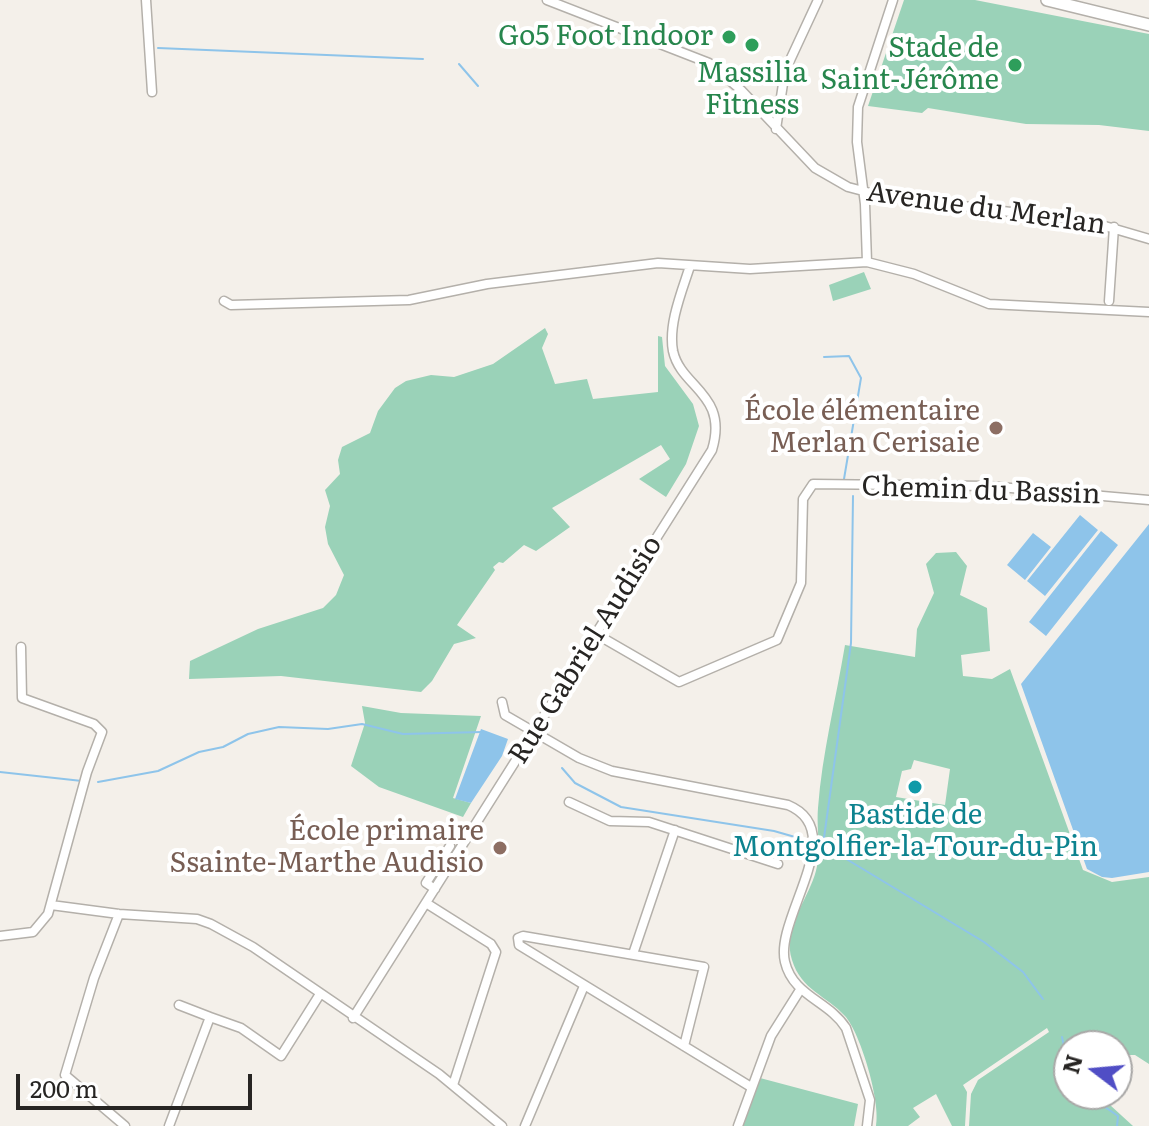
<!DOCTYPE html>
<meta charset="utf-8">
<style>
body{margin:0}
#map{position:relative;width:1149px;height:1126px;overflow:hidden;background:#f4f0ea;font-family:Literata,serif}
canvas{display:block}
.north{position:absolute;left:1053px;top:1030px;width:80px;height:80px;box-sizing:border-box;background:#fff;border:2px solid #a9a8a7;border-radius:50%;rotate:286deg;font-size:22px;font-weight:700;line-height:32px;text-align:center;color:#272523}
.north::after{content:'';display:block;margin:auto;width:28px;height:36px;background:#504ec5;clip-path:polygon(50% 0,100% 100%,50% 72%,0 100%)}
.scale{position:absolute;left:16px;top:1074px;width:236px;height:36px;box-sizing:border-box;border:4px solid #272523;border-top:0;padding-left:10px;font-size:24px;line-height:28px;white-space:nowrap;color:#272523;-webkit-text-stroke:6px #fff;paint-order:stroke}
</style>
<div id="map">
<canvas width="1149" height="1126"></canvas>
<div class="north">N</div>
<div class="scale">200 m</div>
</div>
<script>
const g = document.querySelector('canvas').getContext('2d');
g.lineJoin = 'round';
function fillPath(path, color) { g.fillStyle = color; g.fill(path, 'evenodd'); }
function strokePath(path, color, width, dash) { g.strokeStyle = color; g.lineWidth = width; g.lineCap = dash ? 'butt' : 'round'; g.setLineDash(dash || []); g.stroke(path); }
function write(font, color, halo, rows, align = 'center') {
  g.font = font + ' Literata,serif'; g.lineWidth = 8; g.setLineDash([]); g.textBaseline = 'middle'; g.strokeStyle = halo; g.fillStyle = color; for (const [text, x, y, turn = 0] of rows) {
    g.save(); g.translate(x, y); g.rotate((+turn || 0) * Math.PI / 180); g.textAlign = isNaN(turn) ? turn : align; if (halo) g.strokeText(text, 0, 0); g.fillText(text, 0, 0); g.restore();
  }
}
const green = new Path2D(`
 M904,0h71l174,34v97l-50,-6 -73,-1 -98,-16 -6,5 -54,-7z
 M864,272l7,17 -38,12 -4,-16z
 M545,328l3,6 -6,14 13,36 32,-5 6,20 65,-7v-56l4,1 3,29 28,38 6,22 -13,38 -20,33 -27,-18 31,-20 -9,-14 -109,63 18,19 -34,24 -12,-6 -21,18 -4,-1 -6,5 2,3 -38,55 19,13 -22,6 -22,37 -11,11 -140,-16 -92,3 1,-18 68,-32 65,-21 13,-13 8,-20 -16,-31 -3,-17 5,-21 -5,-16 15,-16 -2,-14 4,-13 28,-14 8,-22 17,-23 11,-7 25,-6 23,2 39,-13z
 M956,552l11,14 -7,29 27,13 3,43 -29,4 2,21 29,3 18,-10 73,201 29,12 37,-5v187l-14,-9h-18v-9h-48v48h29l35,32h-164l2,-32 7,-14 71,-48 -2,-4 -84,57 4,7 -2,34h-13l-16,-32 -23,14 7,9 -12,9h-32c5,-23 -15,-92 -31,-110 -18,-20 -44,-26 -53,-56 -9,-29 11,-54 21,-80 10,-24 3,-48 5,-72 4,-54 18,-109 27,-163l70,12 2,-28 17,-36 -8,-29 10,-11zM914,760l36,9 -5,36 -49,-8 6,-26 9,-2z
 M362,706l39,7 80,3 -28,82 18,5 -8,14 -84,-30 -28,-21 14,-43z
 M760,1078l98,26 -4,22h-112z`);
const water = new Path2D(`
 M1080,515l18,15 -53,66 -18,-15z
 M1149,524v348l-37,6 -10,-1 -15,-8 -66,-185z
 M1101,531l17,14 -72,91 -17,-14z
 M1033,533l18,14 -26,33 -18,-15z
 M481,729l27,10 -6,17 -31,47 -16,-4z`);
const stream = new Path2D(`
 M158,48l265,11
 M459,64l19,22
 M824,357l25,-1 12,22 -17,101
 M853,496l-2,147 -28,202 161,97 39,30 20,27
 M562,768l13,15 46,24 153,24 28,8
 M0,772l82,9
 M98,782l60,-11 41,-19 24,-5 25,-13 31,-7 49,2 34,-5 41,10 79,-2
 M1062,1037l7,32
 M1086,1094l32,22 -1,10`);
const street = new Path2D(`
 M146,0l6,92
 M547,0l162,63 32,27 74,78 33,19 34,9 209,26 58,17
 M776,129l9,-58 33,-71
 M867,262l-2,-58 -8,-62 1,-35 35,-107
 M224,301l7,4 178,-5 78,-16 171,-21 92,6 117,-7 47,12 75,30 160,8
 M1109,301l5,-74
 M596,634l83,48 98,-42 24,-57 2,-84 10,-15 175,2 161,14
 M502,702l3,13 74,43 33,13 176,34c63,26 -14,113 -3,157 8,34 44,39 61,66l24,72 -3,26
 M569,802l41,19 39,1 129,42
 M435,889l-9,-6 24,-37
 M426,903l65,41 5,8 -43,133
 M51,905l68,9 78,5 14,5 42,23 186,127 63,52
 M119,914l-25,64 -29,97 60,51
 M0,936l33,-4 15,-18 39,-142 15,-40 -8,-8 -72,-26 -1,-51
 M633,954l42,-124
 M179,1005l31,12
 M353,1018l359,-568c17,-56 -31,-62 -39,-99 -5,-27 9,-60 17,-85
 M684,1046l20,-79 -181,-31 -5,2 1,7 232,142
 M169,1126l41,-109 31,11 40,28 39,-62
 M525,1126l59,-140
 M738,1126l33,-90 29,-46`);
const secondary = new Path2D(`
 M1047,0l102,25`);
const markers = [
 [729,37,8,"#2e9e5b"],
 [752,45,8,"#2e9e5b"],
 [1015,65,8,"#2e9e5b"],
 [996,428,8,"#8d6e63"],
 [915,787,8,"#0f9aa8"],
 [500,848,8,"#8d6e63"]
];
const leisureNames = [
 ["Go5 Foot Indoor",713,37],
 ["Stade de",999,49],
 ["Saint-Jérôme",999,81],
 ["Massilia",752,74,"center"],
 ["Fitness",752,106,"center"]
];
const streetNames = [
 ["Avenue du Merlan",986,209,8],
 ["Chemin du Bassin",981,491,2],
 ["Rue Gabriel Audisio",586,650,-58]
];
const educationNames = [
 ["École élémentaire",980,412],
 ["Merlan Cerisaie",980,444],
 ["École primaire",484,832],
 ["Ssainte-Marthe Audisio",484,864]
];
const cultureNames = [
 ["Bastide de",915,816],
 ["Montgolfier-la-Tour-du-Pin",915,848]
];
fillPath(green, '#9ad2b8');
fillPath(water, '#8ec4ea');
strokePath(stream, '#8ec4ea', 2);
strokePath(street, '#b4b0aa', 11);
strokePath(secondary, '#b4b0aa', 14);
strokePath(street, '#fff', 8);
strokePath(secondary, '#fff', 11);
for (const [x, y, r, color] of markers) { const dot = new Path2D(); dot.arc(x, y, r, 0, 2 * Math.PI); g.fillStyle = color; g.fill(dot); strokePath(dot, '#fff', 3); }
write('28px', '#27864d', '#fff', leisureNames, 'right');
write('28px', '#272523', '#fff', streetNames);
write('28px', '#785e54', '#fff', educationNames, 'right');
write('28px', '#0d838f', '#fff', cultureNames);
</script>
